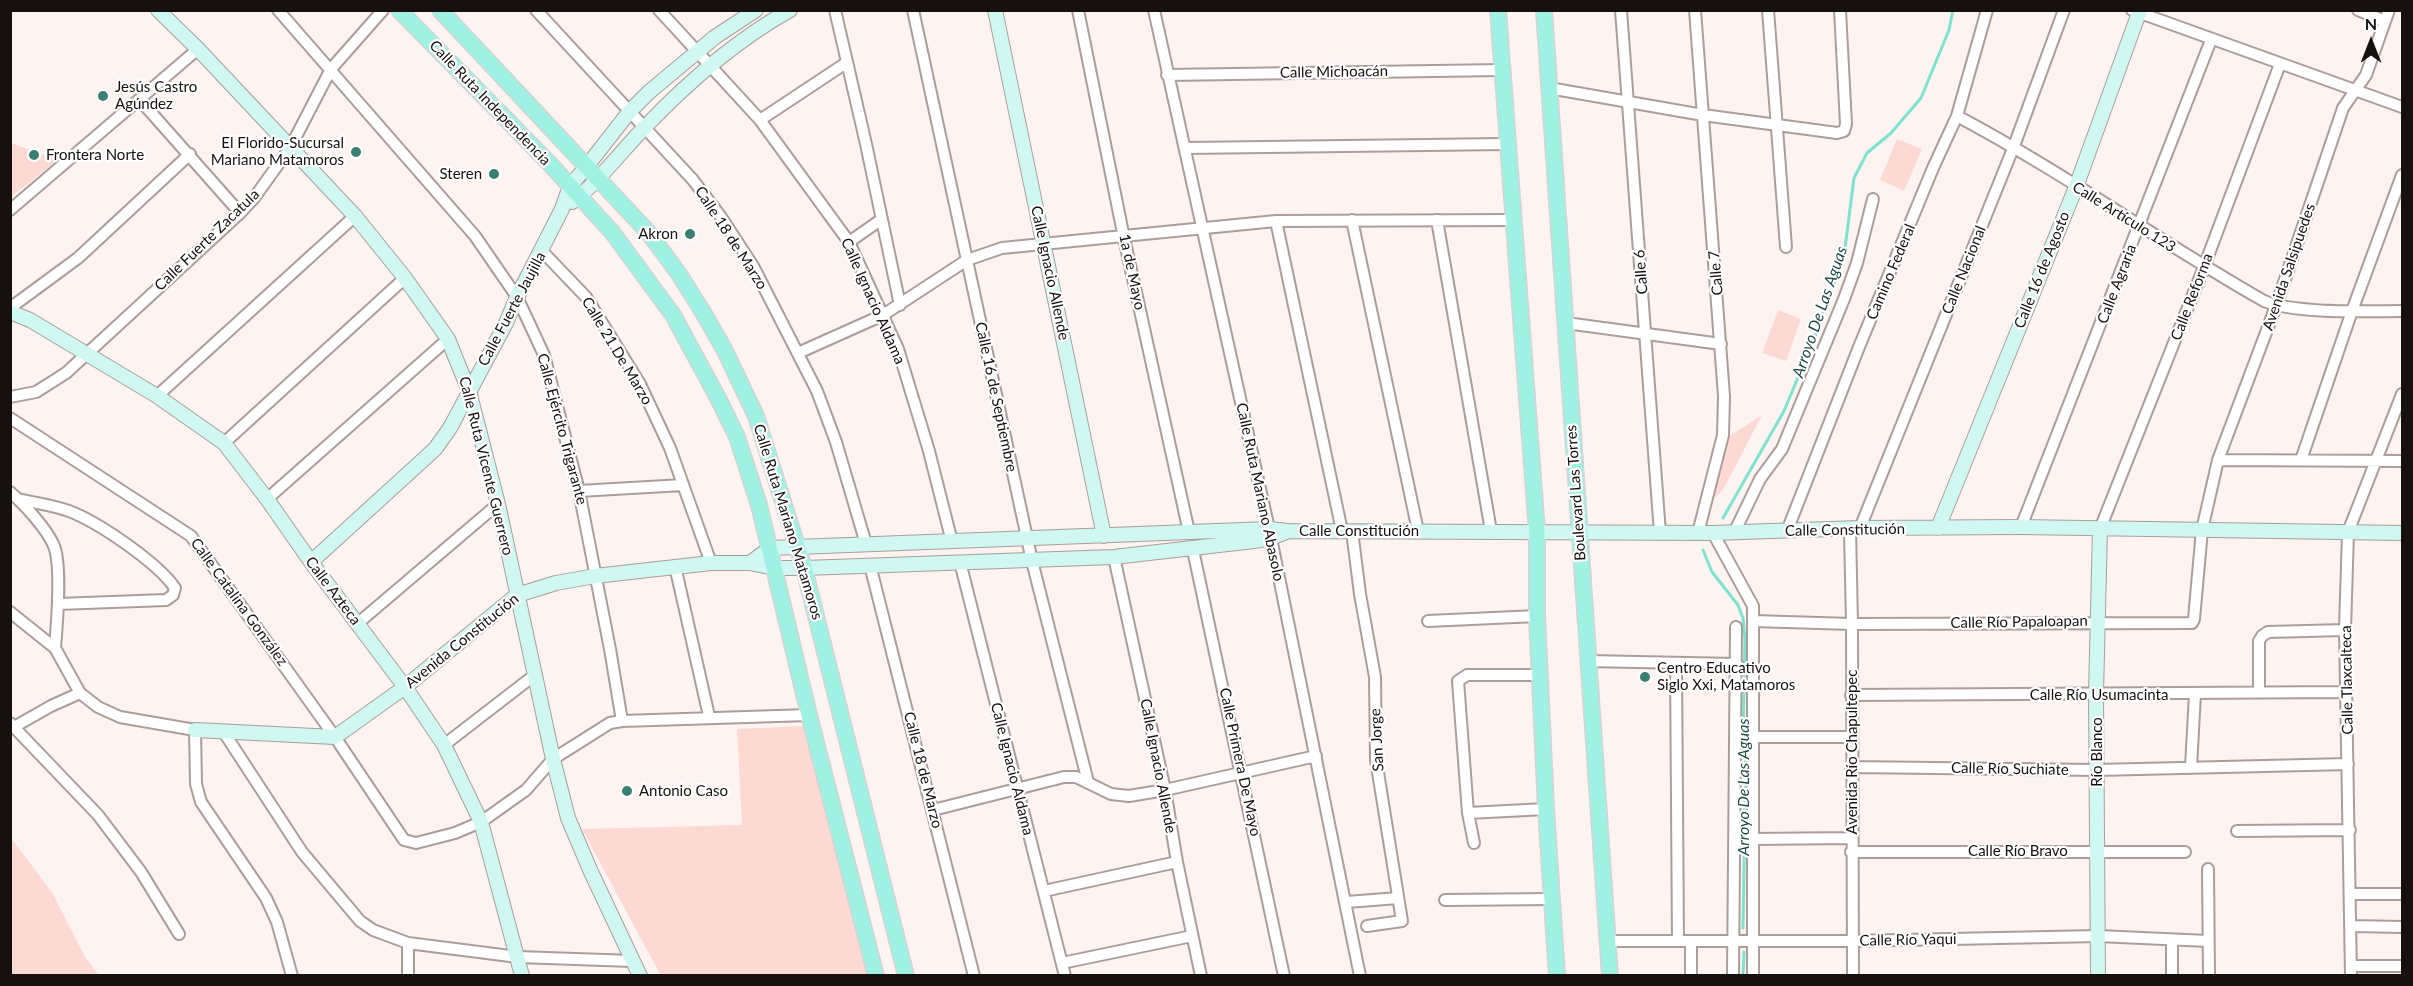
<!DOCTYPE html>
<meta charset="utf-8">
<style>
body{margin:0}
#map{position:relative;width:2413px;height:986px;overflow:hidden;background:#fdf3f1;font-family:Lato,sans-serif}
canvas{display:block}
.frame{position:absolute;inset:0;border:12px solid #16100f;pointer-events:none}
.north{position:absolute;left:2341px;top:12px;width:60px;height:60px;-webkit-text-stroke:4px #fff;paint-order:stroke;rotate:0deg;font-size:16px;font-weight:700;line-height:24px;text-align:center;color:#16100f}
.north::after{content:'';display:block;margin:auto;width:21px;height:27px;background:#16100f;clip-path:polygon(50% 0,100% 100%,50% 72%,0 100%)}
</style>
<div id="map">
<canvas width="2413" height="986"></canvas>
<div class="frame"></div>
<div class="north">N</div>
</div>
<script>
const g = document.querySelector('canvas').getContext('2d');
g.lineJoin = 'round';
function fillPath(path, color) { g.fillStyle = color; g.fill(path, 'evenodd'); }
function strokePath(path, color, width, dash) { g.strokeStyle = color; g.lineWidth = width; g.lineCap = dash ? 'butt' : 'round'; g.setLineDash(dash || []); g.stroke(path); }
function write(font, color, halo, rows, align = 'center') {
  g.font = font + ' Lato,sans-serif'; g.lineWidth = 4.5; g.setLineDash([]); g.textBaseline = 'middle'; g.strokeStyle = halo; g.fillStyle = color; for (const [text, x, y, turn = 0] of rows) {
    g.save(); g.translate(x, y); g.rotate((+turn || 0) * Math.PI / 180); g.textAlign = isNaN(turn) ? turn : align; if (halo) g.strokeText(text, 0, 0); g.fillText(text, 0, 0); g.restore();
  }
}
const green = new Path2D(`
 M1897,139l25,10 -18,42 -24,-11z
 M11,143l47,17 -47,37 -1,-54z
 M1778,310l23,9 -15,42 -24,-8z
 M1762,415l-39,75 -12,11 17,-64z
 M805,726l65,249 -205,1 -5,-2 -78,-145 160,-4 -5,-96z
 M11,838l42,56 32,63 14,18h-88z`);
const stream = new Path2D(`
 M1723,518l61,-107 30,-72 30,-83 10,-78 13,-25 24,-20 30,-35 28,-68 4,-20
 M1703,550l9,22 26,33 5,13 2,21 -2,101 3,9 -3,179
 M1743,976l1,-24`);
const street = new Path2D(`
 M278,10l197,226 42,61 27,58 35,136 31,158 12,72
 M536,10l157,170 28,37 32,49 64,125 19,51 30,102
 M659,10l101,110 89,122 49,107 31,102 23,91
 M835,10l31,134 34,161
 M913,10l119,551 56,221
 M1078,10l46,228 65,294
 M1154,10l117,528 89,438
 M1621,10l39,523
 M1695,10l29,386 -1,39 -25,98
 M1768,10l18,237
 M2132,10l270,97
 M2358,10l27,11
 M1167,75l334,-5
 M1549,88l154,27 134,18 7,-2 2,-7 -6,-114
 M140,100l100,113
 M1957,116c106,56 203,126 307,185 32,13 102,10 138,10
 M760,120l86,-57
 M1185,148l321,-4
 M10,210l188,-161
 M1352,220l66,311
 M1437,220l54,311
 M1276,221l66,310
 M849,242l33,-23
 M542,251l44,46 54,87 30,64 41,115
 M10,308l68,-50 112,-104
 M1566,323l155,21
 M798,353l85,-38 84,-55 35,-12 274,-27 237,-1
 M157,396l198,-180
 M10,397l26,-5 30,-19 174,-160 14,-15 36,-50 41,-79 52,-59
 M10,418l181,118 144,201 69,103 12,3 39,-10 26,-11 45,-32 27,-31 57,-36 12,-2 187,-6
 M224,443l181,-165
 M2218,460l184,1
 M2301,460l51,-149 50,-136
 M579,491l104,-6
 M10,492c14,12 37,37 44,54 8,20 3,78 1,102
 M18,499c17,4 35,6 51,12 29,11 88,51 106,77l-2,7 -7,5 -108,4
 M267,499l181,-160
 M2021,527l190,-487
 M1860,528l154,-382 50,-136
 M1850,529l2,95 1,352
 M2100,529l104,-262 76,-203
 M1352,531l8,63 15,83 1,83 26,161 -35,5
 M1787,531l72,-184 74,-179 24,-52 30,-106
 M1713,533l40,73v370
 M1734,533l26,-54 22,-30 62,-150 13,-36 16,-64
 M1193,550l91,426
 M1114,557l51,233 12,72 24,114
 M960,562l105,414
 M870,565l104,411
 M675,566l34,150
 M10,612l45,36 25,45 18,14 22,10 75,13 1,54 5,18 65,96 11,24 15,54
 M1428,621l109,-5
 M1753,621l99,3 340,-1 2,-4 8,-89 16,-70 58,-154 67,-198 23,-33 23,-65
 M357,624l141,-120
 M1587,661l150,3
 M1676,663l2,278
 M2259,693v-52l3,-5 6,-4 77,-2
 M1851,695l496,-3
 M10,723l88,92 43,57 38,62
 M14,727l37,-21 29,-13
 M223,731l79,121 58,69 13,9 35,13 110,14 115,4
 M1752,737h99
 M444,745l92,-71
 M1851,767l246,3 251,-6
 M2191,767l4,-73
 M933,810l131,-33h12l35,17 18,2 36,-6 151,-34
 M1468,813l78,-4
 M2237,831l113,-1
 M1752,839l100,-1
 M1474,843l-6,-30 -10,-132 9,-6h73
 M1851,852h334
 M2208,869l1,107
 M1044,891l133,-29
 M2351,894h51
 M1445,900l107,-1
 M1347,902l51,-4
 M2351,926l51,1
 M1608,941h244l246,-5 110,5
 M1691,941v35
 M2172,941v35
 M408,943v33
 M1062,963l130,-27
 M2351,966h51
 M1733,976l3,-349
 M2351,976l-6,-346 3,-98 54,-138`);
const secondary = new Path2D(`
 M158,10l40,39 157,167 50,62 43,61 21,52 29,113 55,255 15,59 23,54 49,104
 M995,10l109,526
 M572,202c28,-21 49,-51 74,-76 43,-45 89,-85 144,-116
 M10,312l20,8 127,76 67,47 43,56 44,63 94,125 39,58 37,77 41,154
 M1938,528l138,-341 64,-177
 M311,562l124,-113 15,-21 56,-105 11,-26 45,-88 8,-23 17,-20 43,-55 19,-19 66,-55 41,-27
 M750,563l20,-15 499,-19 19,2 425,2 147,-5 161,-1 381,6
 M195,730l140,7 70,-50 112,-92 39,-12 39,-7 116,-13h39l24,5h30l310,-11 140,-16 17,-3 15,-6
 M2098,976l-2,-282 4,-165`);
const primary = new Path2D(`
 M399,10l151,154 62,68 61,83 46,85 18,37 22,68 50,210 67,261
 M440,10l208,222 31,42 25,40 20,35 32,67 48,152 102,408
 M1498,10l39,522v84l9,193 11,167
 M1544,10l66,966`);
const markers = [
 [103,96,6,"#3b7f73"],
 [356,152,6,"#3b7f73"],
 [34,155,6,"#3b7f73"],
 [494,174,6,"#3b7f73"],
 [690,234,6,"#3b7f73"],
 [1645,677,6,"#3b7f73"],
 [627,791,6,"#3b7f73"]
];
const streetNames = [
 ["Calle Michoacán",1334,72,-1],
 ["Calle Ruta Independencia",490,103,46],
 ["Calle Artículo 123",2124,217,32],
 ["Calle 18 de Marzo",731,238,57],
 ["Calle Fuerte Zacatula",207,240,-44],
 ["Avenida Salsipuedes",2289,267,-71],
 ["Calle Nacional",1964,270,-68],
 ["Calle 16 de Agosto",2042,270,-68],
 ["1a de Mayo",1132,272,78],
 ["Calle 6",1641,272,-94],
 ["Camino Federal",1891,272,-67],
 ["Calle Ignacio Allende",1050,273,78],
 ["Calle 7",1716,273,-95],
 ["Calle Agraria",2117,284,-69],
 ["Calle Reforma",2192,297,-69],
 ["Calle Ignacio Aldama",873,301,66],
 ["Calle Fuerte Jaujilla",512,309,-62],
 ["Calle 21 De Marzo",617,351,59],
 ["Calle 16 de Septiembre",996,397,78],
 ["Calle Ejército Trigarante",562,429,75],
 ["Calle Ruta Vicente Guerrero",486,466,76],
 ["Calle Ruta Mariano Abasolo",1260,492,78],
 ["Boulevard Las Torres",1576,493,-94],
 ["Calle Ruta Mariano Matamoros",788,522,73],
 ["Calle Constitución",1845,530,-1],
 ["Calle Constitución",1359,531],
 ["Calle Azteca",333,591,53],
 ["Calle Catalina González",239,602,54],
 ["Calle Río Papaloapan",2019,622,-1],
 ["Avenida Constitución",462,641,-39],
 ["Calle Tlaxcalteca",2347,680,-91],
 ["Calle Río Usumacinta",2099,695],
 ["San Jorge",1377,740,-93],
 ["Avenida Río Chapultepec",1852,752,-90],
 ["Río Blanco",2097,752,-90],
 ["Calle Primera De Mayo",1240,762,78],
 ["Calle Ignacio Allende",1158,766,79],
 ["Calle Ignacio Aldama",1012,769,76],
 ["Calle Río Suchiate",2010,769,1],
 ["Calle 18 de Marzo",923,770,76],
 ["Calle Río Bravo",2018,851],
 ["Calle Río Yaqui",1908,940,-1]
];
const poiNames = [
 ["Jesús Castro",115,87],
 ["Agúndez",115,104],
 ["El Florido-Sucursal",344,143,"right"],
 ["Mariano Matamoros",344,160,"right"],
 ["Frontera Norte",46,155],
 ["Steren",482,174,"right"],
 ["Akron",678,234,"right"],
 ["Centro Educativo",1657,668],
 ["Siglo Xxi, Matamoros",1657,685],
 ["Antonio Caso",639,791]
];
const waterNames = [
 ["Arroyo De Las Aguas",1820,312,-71],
 ["Arroyo De Las Aguas",1744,787,-90]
];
fillPath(green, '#fcdad3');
strokePath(stream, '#7ce3d0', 3);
strokePath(street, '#ad9d9a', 14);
strokePath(secondary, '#ad9d9a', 16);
strokePath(primary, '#d5d4d4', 18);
strokePath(street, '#fff', 10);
strokePath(secondary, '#cef8f1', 14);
strokePath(primary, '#9ef1e3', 15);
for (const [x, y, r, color] of markers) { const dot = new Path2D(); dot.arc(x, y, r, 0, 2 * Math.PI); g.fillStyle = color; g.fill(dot); strokePath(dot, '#fff', 2); }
write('15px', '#16100f', '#fff', streetNames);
write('15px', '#16100f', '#fff', poiNames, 'left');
write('italic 16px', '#1c4b43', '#fff', waterNames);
</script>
